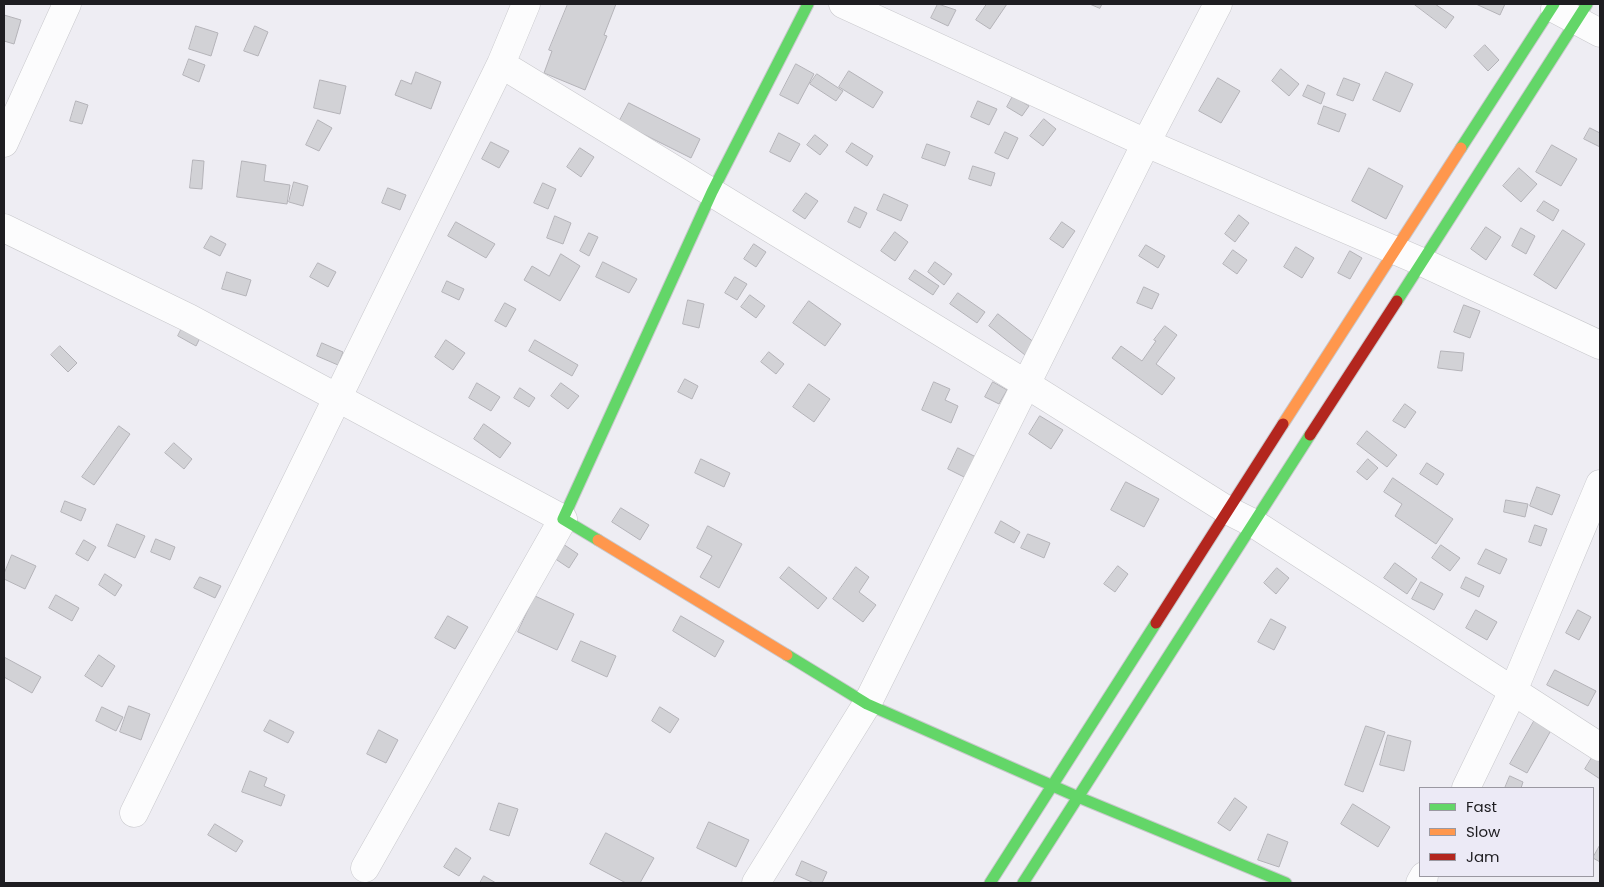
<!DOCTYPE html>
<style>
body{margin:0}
#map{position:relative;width:1604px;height:887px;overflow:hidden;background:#eeedf3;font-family:Poppins,sans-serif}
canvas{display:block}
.frame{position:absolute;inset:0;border:5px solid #1e1d21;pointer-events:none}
.legend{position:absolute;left:1419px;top:787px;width:175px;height:90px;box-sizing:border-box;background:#eceaf6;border:1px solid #9a98a1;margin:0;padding:6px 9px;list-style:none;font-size:15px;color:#1e1d21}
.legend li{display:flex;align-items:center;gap:10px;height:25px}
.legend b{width:25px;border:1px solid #9a98a1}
</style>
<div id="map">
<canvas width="1604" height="887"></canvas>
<div class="frame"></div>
<ul class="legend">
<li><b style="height:6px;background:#63d668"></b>Fast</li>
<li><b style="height:6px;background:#ff974d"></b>Slow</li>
<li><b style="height:6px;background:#b3261e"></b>Jam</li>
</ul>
</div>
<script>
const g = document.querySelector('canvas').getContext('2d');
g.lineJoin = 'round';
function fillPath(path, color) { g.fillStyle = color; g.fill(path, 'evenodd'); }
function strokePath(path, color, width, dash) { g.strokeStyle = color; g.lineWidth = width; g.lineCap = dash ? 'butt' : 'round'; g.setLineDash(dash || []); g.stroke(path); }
const building = new Path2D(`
 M568,4h48l-12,31 3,1 -22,54 -41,-17 8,-22 -3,-1z
 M938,4l18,6 -8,16 -17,-8z
 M987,4h20l-17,25 -14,-9z
 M1090,4h12l-2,4z
 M1414,4h21l19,13 -8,11z
 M1479,4h26l-5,11 -22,-10z
 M4,15l17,5 -7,24 -10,-3z
 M196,26l22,7 -7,23 -22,-7z
 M255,26l13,6 -10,24 -14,-5z
 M1485,45l14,15 -11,11 -14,-15z
 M189,59l16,6 -6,17 -16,-7z
 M796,64l18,10 -16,30 -18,-9z
 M1281,69l18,15 -10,12 -17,-15z
 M849,71l34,21 -10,16 -34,-21z
 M416,72l25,10 -10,27 -36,-14 6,-15 10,4z
 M1386,72l27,12 -13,28 -27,-12z
 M817,74l26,17 -7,10 -26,-17z
 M1218,78l22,13 -19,32 -22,-12z
 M1344,78l16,6 -7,17 -16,-6z
 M320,80l26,6 -6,28 -26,-6z
 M1308,85l17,8 -4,11 -18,-8z
 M1013,96l16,10 -7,10 -15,-9z
 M76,101l12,4 -6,19 -12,-3z
 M978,101l19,8 -8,16 -18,-8z
 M629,103l71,36 -9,19 -72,-36z
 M1324,106l22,8 -7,18 -21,-8z
 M1044,119l12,10 -13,17 -13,-10z
 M318,120l14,8 -13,23 -13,-6z
 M1590,128l10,5v14l-16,-8z
 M1005,132l13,6 -10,21 -13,-6z
 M779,133l21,11 -10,18 -20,-10z
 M815,135l13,10 -8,10 -13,-10z
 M491,142l18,9 -10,17 -17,-9z
 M852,143l21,13 -6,10 -21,-14z
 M927,144l23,8 -5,14 -23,-8z
 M1552,145l25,14 -16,27 -25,-14z
 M580,148l14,9 -13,20 -14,-10z
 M193,160l11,1 -2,28 -12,-1z
 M242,161l24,4 -2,16 26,4 -3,19 -50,-7z
 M973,166l22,7 -4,13 -22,-7z
 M1369,168l34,18 -17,33 -34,-18z
 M1519,168l18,16 -16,18 -18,-16z
 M294,182l14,4 -5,20 -14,-4z
 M543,183l13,6 -8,20 -14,-6z
 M388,188l18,7 -6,15 -18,-7z
 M806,193l12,8 -13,18 -12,-8z
 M884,194l24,11 -7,16 -24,-11z
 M1544,201l15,9 -6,11 -16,-10z
 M855,207l12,6 -7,15 -12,-6z
 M1239,215l10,8 -14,19 -10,-8z
 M555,216l16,7 -8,21 -16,-6z
 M456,222l39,22 -9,14 -38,-22z
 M1062,222l13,9 -12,17 -13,-9z
 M1486,227l15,10 -15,23 -15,-11z
 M1521,228l14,8 -9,18 -14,-8z
 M1563,230l22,14 -29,45 -22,-14z
 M895,232l13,10 -13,19 -14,-10z
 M589,233l9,4 -9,19 -9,-5z
 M211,236l15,8 -6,12 -16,-8z
 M754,244l12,8 -10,15 -12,-8z
 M1146,245l19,11 -7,12 -19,-12z
 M1296,247l18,11 -12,20 -18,-11z
 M1233,250l14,10 -10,14 -14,-10z
 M1350,251l12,7 -12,21 -12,-6z
 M561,254l19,12 -20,35 -36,-21 8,-14 17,10z
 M603,262l34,17 -8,14 -33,-16z
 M935,262l17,12 -8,11 -16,-13z
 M318,263l18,9 -8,15 -18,-10z
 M915,270l24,16 -6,9 -24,-16z
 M227,272l24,8 -5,16 -24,-7z
 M735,277l12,7 -10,16 -12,-7z
 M447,281l17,8 -5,11 -17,-8z
 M1144,287l15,7 -7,15 -15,-6z
 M958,293l27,19 -8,11 -27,-19z
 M750,295l15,11 -9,12 -15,-11z
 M688,300l16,4 -5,24 -16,-4z
 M809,301l32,23 -16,22 -32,-23z
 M505,303l11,6 -10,18 -11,-6z
 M1464,305l16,6 -10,27 -16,-6z
 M998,314l37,29 -10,12 -36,-29z
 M185,322l18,10 -7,14 -18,-10z
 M1165,326l12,9 -21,29 19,14 -13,17 -50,-37 9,-12 21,15 14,-20 -2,-1z
 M446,340l19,13 -12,17 -18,-13z
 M535,340l43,25 -6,11 -43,-25z
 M322,343l21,9 -5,13 -21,-9z
 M60,346l17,17 -9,9 -17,-17z
 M1441,351l23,2 -2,18 -24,-3z
 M769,352l15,12 -8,10 -15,-12z
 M685,379l13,7 -6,13 -14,-7z
 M934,382l16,7 -5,11 13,6 -7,17 -29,-13z
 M993,382l14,8 -8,14 -14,-7z
 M477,383l23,14 -9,14 -22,-13z
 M561,383l18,13 -11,13 -17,-13z
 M809,384l21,15 -16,23 -21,-15z
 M520,388l15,10 -6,9 -15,-9z
 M1405,404l11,8 -11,16 -12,-7z
 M1040,416l23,14 -12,19 -22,-15z
 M484,424l27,19 -11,15 -26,-19z
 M119,426l11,8 -36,51 -12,-8z
 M1367,431l30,24 -10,12 -30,-23z
 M174,443l18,16 -8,10 -19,-16z
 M958,448l24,12 -10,21 -24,-12z
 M701,459l29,14 -6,14 -29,-14z
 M1368,459l10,9 -11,12 -10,-8z
 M1427,463l17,11 -7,11 -17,-11z
 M1393,478l60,41 -17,25 -41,-28 7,-12 -18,-12z
 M1126,482l33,17 -15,28 -33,-17z
 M1537,487l23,8 -8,20 -22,-9z
 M1506,500l22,4 -3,13 -21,-5z
 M65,501l21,8 -5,12 -20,-9z
 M621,508l28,17 -9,15 -28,-18z
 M1001,521l19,11 -6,11 -19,-10z
 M117,524l28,12 -10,22 -27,-12z
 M1535,525l12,4 -6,17 -12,-4z
 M708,526l34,18 -23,44 -19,-11 12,-21 -15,-8z
 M1028,534l22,9 -6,15 -23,-10z
 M156,539l19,8 -5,13 -19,-8z
 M84,540l12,7 -8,14 -12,-7z
 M563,544l15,10 -9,14 -15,-10z
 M1441,545l19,13 -10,13 -18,-13z
 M1486,549l21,10 -7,15 -22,-10z
 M12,555l24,11 -11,23 -21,-10v-5z
 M1395,563l22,16 -10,15 -23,-16z
 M1118,566l10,8 -13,18 -11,-8z
 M789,567l38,31 -9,11 -38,-31z
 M856,567l13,10 -10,15 17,13 -13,17 -30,-23z
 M1277,568l12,10 -13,16 -12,-11z
 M105,574l17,11 -7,11 -16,-11z
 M200,577l21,9 -6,12 -21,-10z
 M1466,577l18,9 -5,11 -18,-9z
 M1421,582l22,12 -9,16 -22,-11z
 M56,595l23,13 -7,13 -23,-13z
 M535,596l39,18 -17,36 -39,-18z
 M1476,610l21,12 -10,18 -21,-12z
 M1578,610l13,7 -12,23 -13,-7z
 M448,616l20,11 -13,22 -20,-11z
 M681,616l43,25 -9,16 -42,-26z
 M1271,619l15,8 -12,23 -16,-8z
 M581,641l35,15 -9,21 -35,-16z
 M99,655l16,11 -13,21 -17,-11z
 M4,657l37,20 -9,16 -28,-16z
 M1555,670l41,21 -8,15 -41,-21z
 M129,706l21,8 -9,26 -21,-8z
 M102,707l21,10 -7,14 -20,-10z
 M660,707l19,12 -9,14 -18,-12z
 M1537,716l17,9 -27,48 -17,-9z
 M270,720l24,12 -6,11 -24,-12z
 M1366,726l19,6 -22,60 -18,-7z
 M379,730l19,10 -12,23 -19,-9z
 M1388,735l23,6 -7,30 -24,-6z
 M1593,756l7,4v19l-15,-10z
 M250,771l17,7 -3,8 21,9 -4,11 -39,-14z
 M1510,776l13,6 -2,6h-16z
 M1235,798l12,9 -17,24 -12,-8z
 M499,803l19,6 -9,27 -19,-6z
 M1353,804l37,23 -12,20 -37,-23z
 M709,822l40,18 -13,27 -39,-19z
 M215,824l28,17 -7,11 -28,-17z
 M606,833l48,25 -14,25h-14l-36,-19z
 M1268,834l20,8 -9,25 -21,-7z
 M1600,845v17l-7,-4z
 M456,848l15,10 -12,18 -15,-9z
 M802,861l25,11 -5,11h-8l-18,-8z
 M484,876l12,7h-16z`);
const street = new Path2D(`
 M526,4l-25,60 525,320 201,126 26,13 347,224
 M843,4l303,139 276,119 178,83
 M1555,9l45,24
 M4,143l63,-139
 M4,228l185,90 374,201 -198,349
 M1466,788l47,-97 87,-207
 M134,813l367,-749
 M756,883l111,-179 279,-561 72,-139
 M1420,883l4,-7`);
const fast = new Path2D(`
 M1461,148l93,-144
 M1397,301l190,-297
 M598,540l-35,-21 149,-327 96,-188
 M787,655l80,49 211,93 208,86
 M990,883l166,-260
 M1023,883l287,-448`);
const slow = new Path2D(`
 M1283,424l178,-276
 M598,540l189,115`);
const jam = new Path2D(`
 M1310,435l87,-134
 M1156,623l127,-199`);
fillPath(building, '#d2d2d6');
strokePath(building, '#b4b3b8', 1);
strokePath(street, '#c8c8cc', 29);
strokePath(fast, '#c8c8cc', 13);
strokePath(slow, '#c8c8cc', 13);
strokePath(jam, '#c8c8cc', 13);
strokePath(street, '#fcfcfd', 28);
strokePath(fast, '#63d668', 11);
strokePath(slow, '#ff974d', 11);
strokePath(jam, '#b3261e', 11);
</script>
